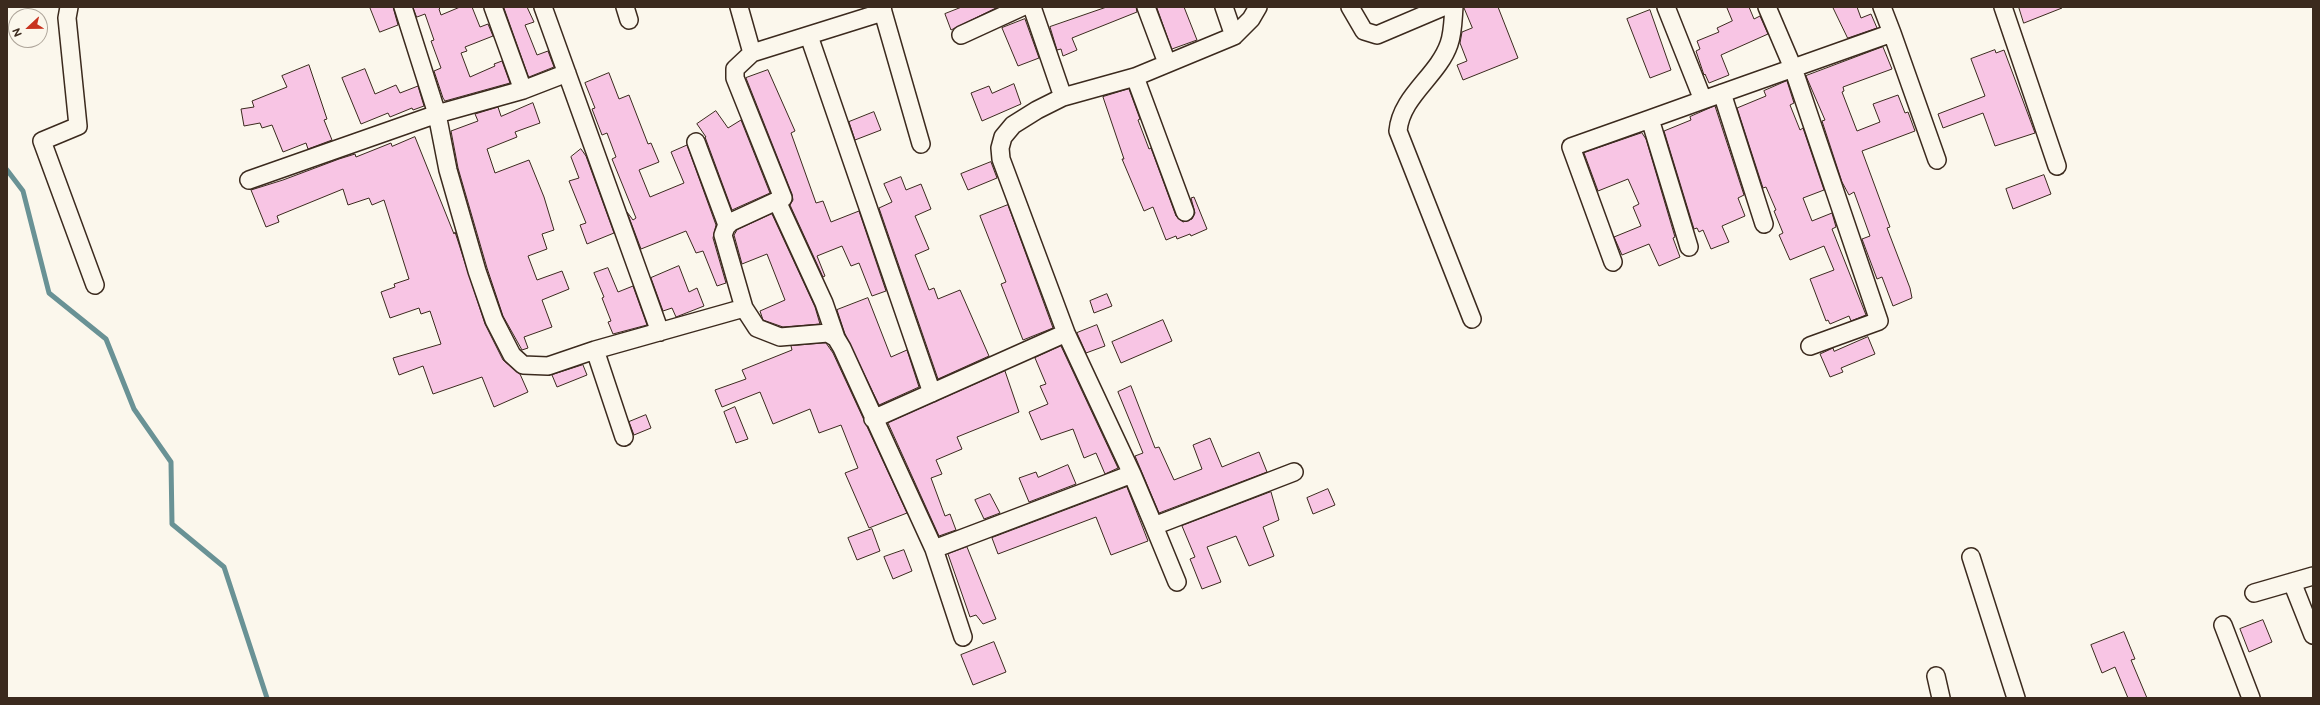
<!DOCTYPE html>
<style>
body{margin:0}
#map{position:relative;width:2320px;height:705px;overflow:hidden;background:#fbf7ec;font-family:"Balsamiq Sans",sans-serif}
canvas{display:block}
.frame{position:absolute;inset:0;border:8px solid #3b2a1e;pointer-events:none}
.north{position:absolute;left:8px;top:8px;width:40px;height:40px;box-sizing:border-box;background:#fbf7ec;border:1px solid #aea59a;border-radius:50%;rotate:248deg;font-size:11px;font-weight:700;line-height:16px;text-align:center;color:#3b2a1e}
.north::after{content:'';display:block;margin:auto;width:14px;height:18px;background:#c8321e;clip-path:polygon(50% 0,100% 100%,50% 72%,0 100%)}
</style>
<div id="map">
<canvas width="2320" height="705"></canvas>
<div class="frame"></div>
<div class="north">N</div>
</div>
<script>
const g = document.querySelector('canvas').getContext('2d');
g.lineJoin = 'round';
function strokePath(path, color, width, dash) { g.strokeStyle = color; g.lineWidth = width; g.lineCap = dash ? 'butt' : 'round'; g.setLineDash(dash || []); g.stroke(path); }
function fillPath(path, color) { g.fillStyle = color; g.fill(path, 'evenodd'); }
const stream = new Path2D(`
 M7,170l16,21 26,102 57,46 28,70 37,53 1,62 52,43 43,131`);
const building = new Path2D(`
 M370,7h23l5,18 -18,7z
 M413,7h28l-2,2 2,6 19,-8h12l8,20 8,-3 5,12 -28,11 2,4 -6,2 9,24 25,-11 -1,-2 8,-3 8,22 -65,18 -2,-3 -9,-27 7,-3 -10,-27 3,-1 -9,-26 -8,3z
 M504,7h23l7,15 -9,3 12,30 11,-4 6,16 -25,10z
 M962,7h36l-47,23 -6,-16z
 M1107,7h29l1,5 -65,26 5,12 -14,6 -2,-7 -4,1 -7,-23z
 M1157,7h27l13,33 -25,9z
 M1464,7h34l20,51 -55,22 -6,-15 10,-4 -7,-18 2,-11 10,-4z
 M1727,7h22l5,12 6,-3 8,18 -47,21 8,20 -20,8 -4,-9 -1,1 -8,-24 4,-2 -3,-8 22,-9 -2,-4 15,-7z
 M1833,7h24l4,11 10,-4 6,14 -29,10z
 M2019,7h43v1l-38,15z
 M1650,10l21,60 -21,8 -23,-59z
 M1025,19l14,39 -21,8 -16,-38z
 M1883,47l9,22 -49,18 1,4 -2,1 15,39 23,-9 -7,-18 25,-9 7,18 3,-1 7,19 -53,20 28,76 -3,1 23,60 2,10 -19,8 -11,-29 -5,2 -15,-40 8,-3 -16,-44 -5,3 -7,-13 -20,-61 3,-1 -19,-44z
 M1995,50l1,3 8,-3 31,83 -40,13 -12,-33 -40,15 -5,-14 47,-18 -14,-37z
 M309,65l18,54 -3,1 8,20 -24,9 -2,-6 -23,9 -11,-27 -10,3 -2,-5 -16,3 -3,-17 13,-2 -2,-6 35,-14 -5,-11z
 M365,69l10,25 21,-9 4,8 18,-7 6,20 -11,4 -1,-2 -22,9 -2,-4 -27,11 -19,-46z
 M768,70l27,61 -4,2 25,70 7,-2 8,21 28,-11 27,80 -14,5 -13,-33 -8,3 -9,-20 -25,10 8,20 -2,1 -33,-72 3,-5 -1,-6 -46,-116z
 M609,73l10,26 10,-4 19,49 3,-1 8,19 -20,8 11,27 34,-14 -13,-31 16,-7 29,80 -3,13 13,45 -9,3 -14,-35 -7,2 -10,-22 -45,18 -14,-37 6,8 3,-2 -24,-59 4,-2 -9,-24 -5,2 -10,-26 3,-1 -10,-25z
 M1787,81l7,22 -4,2 10,25 3,-2 21,62 -21,8 9,23 20,-8 4,14 -4,2 34,86 -15,6 -2,-5 -19,8 -2,-4 -2,1 -16,-42 24,-9 -10,-24 -34,14 -11,-25 4,-2 -9,-22 2,-1 -10,-23 -3,1 -26,-80 29,-12 -2,-5z
 M1014,84l7,20 -39,17 -11,-28 18,-7 3,7z
 M1129,89l11,30 -2,1 11,29 2,-1 25,68 7,6 9,-3 3,-6 -4,-15 3,-1 13,32 -16,7 -1,-2 -13,5 -1,-3 -10,4 -13,-33 -9,4 -22,-52h2l-21,-62z
 M533,103l7,20 -25,9 2,5 -30,12 8,24 34,-13 15,37 10,33 -12,4 5,15 -19,7 9,24 25,-9 7,18 -27,11 10,27 -28,10 4,11 -6,2 -19,-34 -16,-48 -29,-100 -7,-37 27,-10 -3,-7 23,-7 3,9z
 M1715,106l29,89 -6,3 7,18 -23,10 7,16 -18,7 -8,-19 -4,2 -2,-4 -3,1 -30,-98 27,-11 -1,-3z
 M716,111l12,17 13,-8 29,73 -38,17 -27,-73h1l-9,-13z
 M874,112l7,18 -26,10 -6,-18z
 M1642,133l4,6 29,98 -2,1 7,19 -21,9 -10,-22 -27,11 -8,-18 27,-11 -8,-19 6,-3 -11,-25 -30,12 -14,-38z
 M415,137l39,97 1,-2 30,92 18,36 17,14 8,18 -34,15 -12,-30 -49,17 -10,-28 -24,9 -6,-17 48,-14 -11,-33 -9,3 -2,-6 -29,10 -9,-26 14,-5 -1,-3 15,-5 -25,-79 -12,5 -3,-7 -21,7 -5,-16 -66,27 2,6 -13,5 -15,-37 32,-10 56,-21 16,-5 1,3 35,-14 1,3z
 M581,149l5,7 28,77 -27,11 -7,-19 6,-2 -17,-42 10,-3 -8,-21z
 M991,162l6,16 -29,12 -7,-16z
 M2044,175l7,19 -38,15 -7,-20z
 M901,177l5,13 15,-6 10,25 -16,7 14,33 -14,6 14,35 5,-2 4,11 22,-9 29,66 -51,23 -59,-171 13,-6 -8,-18z
 M1008,205l45,123 -30,12 -22,-56 5,-2 -26,-66z
 M772,214l43,93 5,17 -37,3 -20,-7 -3,-9 25,-11 -18,-46 -25,10 -8,-29 3,-5z
 M679,266l10,26 8,-4 7,18 -28,11 -4,-9 -9,3 -12,-33z
 M608,268l10,24 15,-6 14,39 -34,9 -5,-12 3,-1 -9,-23 2,-1 -10,-24z
 M1107,294l5,12 -18,7 -4,-12z
 M868,298l23,59 16,-7 12,37 -40,18 -34,-71 -8,-24z
 M1163,320l9,21 -51,22 -9,-21z
 M1097,325l8,21 -19,7 -9,-20z
 M1868,337l7,17 -34,14 2,4 -13,5 -10,-23 13,-6 1,3z
 M826,343l7,10 74,160 -38,15 -24,-55 13,-5 -17,-43 -22,8 -9,-24 -37,15 -13,-32 -38,15 -7,-17 31,-11 -4,-9 50,-20 -1,-4z
 M1061,346l57,122 -13,6 -9,-21 -12,5 -11,-29 -32,11 -12,-28 19,-8 -8,-18 6,-2 -11,-26z
 M583,365l4,10 -30,12 -5,-12z
 M1005,371l14,41 -62,25 5,12 -26,11 6,14 -11,4 14,38 5,-2 6,16 -17,6 -51,-113z
 M1131,386l24,62 4,-1 15,33 28,-11 -9,-24 17,-7 12,29 37,-15 8,20 -108,41 -24,-57 8,-3 -25,-61z
 M735,407l13,32 -12,4 -12,-31z
 M646,415l5,13 -17,7 -5,-13z
 M1068,465l8,19 -47,18 -10,-24 17,-6 2,5z
 M1127,487l21,54 -37,14 -15,-38 -98,37 -6,-16z
 M1328,489l7,16 -22,9 -6,-16z
 M1271,492l8,28 -16,7 11,29 -25,10 -13,-30 -29,11 14,35 -19,7 -12,-30 5,-2 -13,-31z
 M990,494l10,19 -16,6 -9,-19z
 M872,529l8,22 -23,9 -9,-22z
 M967,547l29,72 -13,5 -7,-9 -6,2 -22,-63z
 M904,550l8,21 -19,8 -9,-22z
 M2263,620l9,22 -23,10 -9,-23z
 M2124,632l11,27 -4,1 16,38h-19l-13,-31 -13,6 -11,-28z
 M994,642l12,30 -33,13 -12,-30z`);
const street = new Path2D(`
 M69,7l-2,11 11,108 -36,15 53,144
 M403,7l34,107 11,56 29,101 17,49 18,35 11,10 25,1 47,-16 149,-42 13,20 23,9 48,-4 8,5 6,10 92,201 198,-75 -66,-141 -65,-174 -1,-11 3,-11 10,-12 24,-15 26,-13 72,-20 99,-41 17,-17 7,-12
 M493,7l30,83
 M543,7l117,325
 M625,7l4,13
 M739,7l13,46 -17,16v9l48,120 -52,24 -5,5 -3,8 21,73
 M1032,7l31,90
 M1146,7l21,56
 M1224,7l10,29
 M1350,7l14,24 13,4 66,-28
 M1454,7c-1,12 -1,26 -5,37 -11,32 -48,52 -51,87l74,188
 M1666,7l37,93 -53,19 39,128
 M1767,7l26,61 86,253 -69,25
 M2003,7l54,159
 M883,12l38,132
 M1892,33l45,127
 M961,35l61,-28
 M809,36l123,357
 M752,53l131,-41 -1,-5
 M1135,77l50,135
 M1722,93l42,131
 M1703,100l189,-67 -10,-26
 M696,142l31,83
 M249,180l188,-66 86,-24 44,-17
 M777,201l47,102 12,35
 M1613,262l-42,-115 79,-28
 M595,350l29,87
 M873,419l193,-86
 M1132,474l22,52 140,-54
 M1154,526l23,56
 M934,549l29,88
 M1971,557l45,141
 M2292,582l21,53
 M2254,593l59,-17
 M2223,625l28,73
 M1936,676l5,22`);
strokePath(stream, '#699295', 5);
fillPath(building, '#f8c5e4');
strokePath(building, '#3b2a1e', 1);
strokePath(street, '#3b2a1e', 20);
strokePath(street, '#fbf7ec', 17);
</script>
